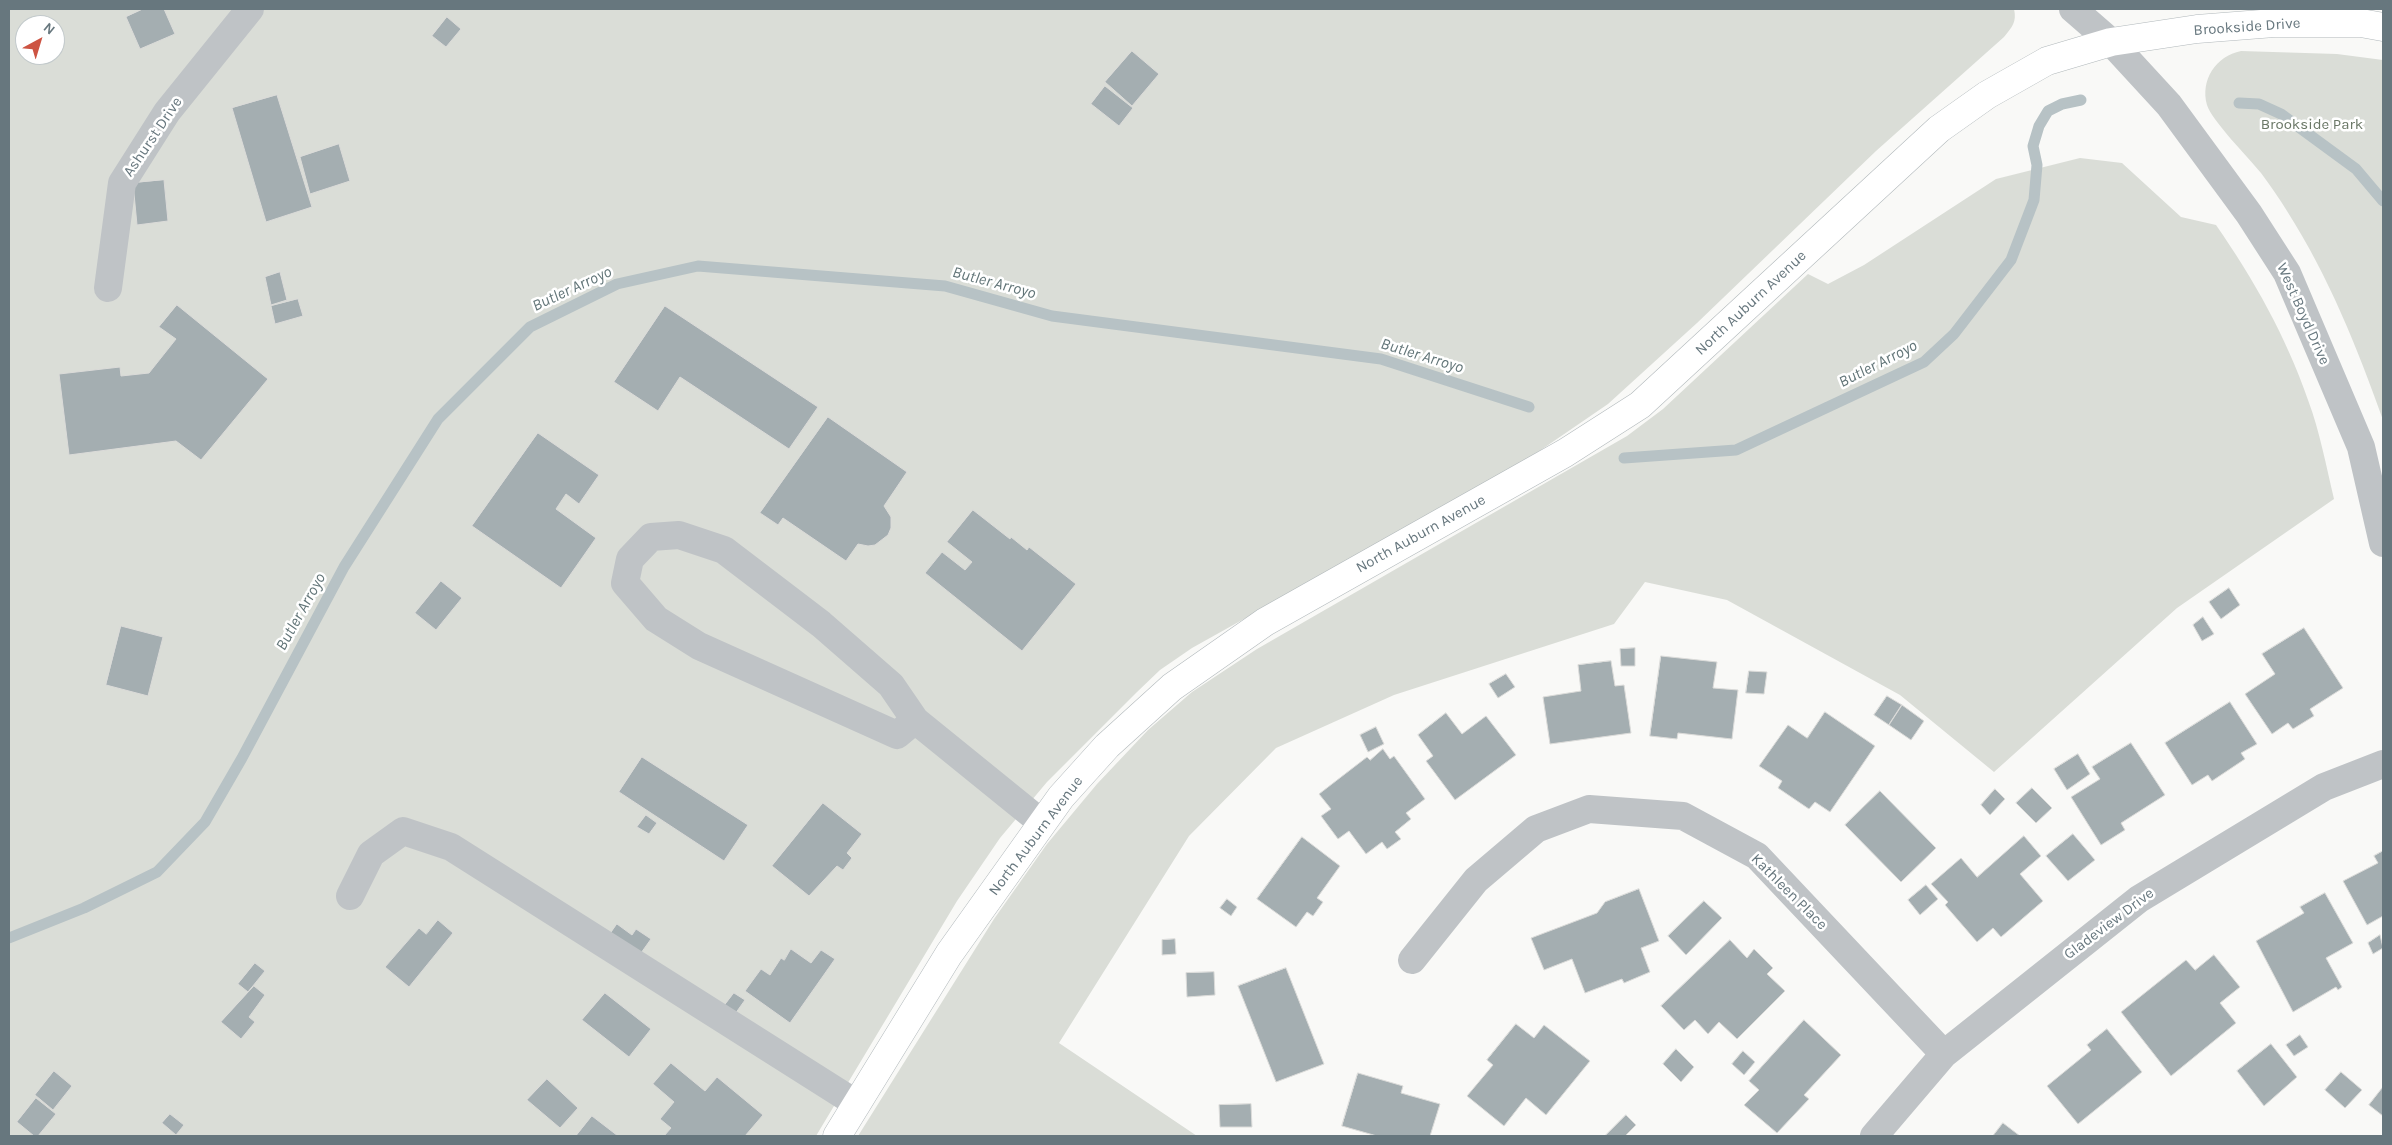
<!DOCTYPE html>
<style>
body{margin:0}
#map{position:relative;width:2392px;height:1145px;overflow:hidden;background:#f9f9f7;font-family:Karla,sans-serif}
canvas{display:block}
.frame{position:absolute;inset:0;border:10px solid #67777e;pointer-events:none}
.north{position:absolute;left:15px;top:15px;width:50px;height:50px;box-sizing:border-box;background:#fff;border:1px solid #c2c9cb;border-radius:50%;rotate:39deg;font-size:14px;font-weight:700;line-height:20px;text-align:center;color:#67777e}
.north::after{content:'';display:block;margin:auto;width:18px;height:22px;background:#cd5443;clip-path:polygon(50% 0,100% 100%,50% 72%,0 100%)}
</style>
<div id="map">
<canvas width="2392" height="1145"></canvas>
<div class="frame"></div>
<div class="north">N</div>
</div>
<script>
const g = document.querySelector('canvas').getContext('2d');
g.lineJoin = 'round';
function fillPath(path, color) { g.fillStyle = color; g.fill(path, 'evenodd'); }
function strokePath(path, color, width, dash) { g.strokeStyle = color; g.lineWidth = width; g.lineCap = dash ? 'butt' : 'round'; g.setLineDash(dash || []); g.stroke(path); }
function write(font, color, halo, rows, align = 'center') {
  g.font = font + ' Karla,sans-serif'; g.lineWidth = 5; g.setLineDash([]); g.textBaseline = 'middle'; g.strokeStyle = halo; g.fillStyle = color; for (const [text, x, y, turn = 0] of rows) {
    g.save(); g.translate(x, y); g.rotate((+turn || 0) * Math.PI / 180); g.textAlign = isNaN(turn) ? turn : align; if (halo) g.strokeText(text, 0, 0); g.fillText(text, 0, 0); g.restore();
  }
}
const green = new Path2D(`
 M9,9h2005c3,13 -2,18 -10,28l-128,114 -179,172 -89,81 -92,63 -324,181 -32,22 -23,22 -90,90 -47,56 -43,63 -141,235h-807zM25,25h30v30h-30z
 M2241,51l96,3 46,6v360c-26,-73 -54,-143 -96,-209 -8,-13 -17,-26 -26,-38 -12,-15 -49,-52 -54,-68 -7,-25 9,-49 34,-54z
 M2080,158l42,5 59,54 35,8c38,55 70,111 92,175 12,32 18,66 26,99l-157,109 -183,164 -94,-77 -173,-95 -82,-18 -31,42 -220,71 -118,53 -87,88 -130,207 138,93h-339l136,-217 53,-75 50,-60 51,-54 44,-38 65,-43 370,-213 36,-27 145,-135 20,10 36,-19 132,-86z`);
const stream = new Path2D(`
 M2239,103l20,1 22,10 75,55 27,32
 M1624,458l112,-8 188,-88 30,-28 57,-74 23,-60 3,-35 -4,-19 6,-20 9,-15 14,-7 19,-4
 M9,938l75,-30 73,-36 48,-50 37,-64 102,-191 94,-148 92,-92 87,-43 81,-18 247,20 107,30 329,43 148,48`);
const building = new Path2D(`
 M143,9h21l11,25 -35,15 -14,-32z
 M447,17l14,12 -15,18 -14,-11z
 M1132,51l27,23 -27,32 -27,-24z
 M1105,86l28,22 -14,18 -28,-22z
 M277,95l35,112 -46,15 -34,-114z
 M339,144l11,37 -40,13 -10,-37z
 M164,180l4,41 -31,4 -4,-42z
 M280,272l7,28 -16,5 -6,-28z
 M298,299l5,17 -28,8 -4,-18z
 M177,305l91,74 -67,81 -25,-19 -107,14 -10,-81 61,-7 1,9 28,-3 27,-34 -17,-12z
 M665,306l153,101 -29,42 -109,-72 -22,34 -44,-29z
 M828,417l79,55 -23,34 7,11v11l-3,7 -13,10 -7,1 -10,-2 -12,17 -63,-43 -5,7 -18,-12z
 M538,433l61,42 -20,29 -13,-10 -10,15 40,29 -35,50 -89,-62z
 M973,510l37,29 1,-2 16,13 2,-3 47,37 -54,67 -97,-78 17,-21 23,18 7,-8 -25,-20z
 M441,581l21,17 -26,32 -21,-17z
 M2229,588l11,17 -19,14 -12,-17z
 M2203,617l11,17 -12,7 -9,-16z
 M121,626l42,11 -15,59 -42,-11z
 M2304,628l39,60 -33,21 4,7 -21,13 -5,-6 -16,11 -27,-40 30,-20 -13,-20z
 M1635,648v18h-14l-1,-17z
 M1661,656l56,6 -4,26 25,2 -6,49 -54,-6 -1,6 -27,-3z
 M1611,661l4,25 9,-1 7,48 -81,11 -7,-47 38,-6 -3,-26z
 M1749,671l18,1 -3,22 -18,-1z
 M1506,674l9,13 -17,11 -9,-14z
 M1887,696l15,9 -13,20 -15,-10z
 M2230,702l27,42 -16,9 4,6 -33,22 -4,-6 -16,10 -27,-42z
 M1902,705l22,16 -13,19 -22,-15z
 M1825,712l50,34 -45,66 -15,-10 -6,7 -31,-21 4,-7 -23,-15 29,-41 19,13z
 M1446,713l16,21 24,-18 30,39 -61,45 -29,-39 7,-5 -15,-21z
 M1376,727l8,17 -16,8 -8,-17z
 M2131,743l34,52 -44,28 4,7 -24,15 -30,-48 29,-18 -8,-12z
 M1383,749l7,10 4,-3 31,43 -19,14 5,6 -16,13 6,7 -14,10 -5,-7 -16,12 -17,-23 -11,8 -17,-23 10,-7 -12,-15 48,-37 3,3z
 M2078,754l12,20 -23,16 -13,-21z
 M642,757l106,68 -24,36 -105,-69z
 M2032,788l20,20 -16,15 -20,-20z
 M1995,789l10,10 -15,16 -9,-10z
 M1880,791l56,57 -35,34 -56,-57z
 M823,803l39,31 -15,19 5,5 -9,12 -6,-4 -28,30 -37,-30z
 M646,815l11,8 -8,11 -12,-7z
 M2073,834l22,26 -27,21 -22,-25z
 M2024,836l17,20 -21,18 23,27 -42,36 -8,-9 -16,14 -32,-37 3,-3 -17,-18 30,-26 16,19z
 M1302,837l38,29 -23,32 6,4 -10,14 -6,-4 -11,15 -39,-28z
 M2383,851v65l-16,9 -24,-44 35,-18 -4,-7z
 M1926,885l12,14 -18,16 -12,-15z
 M1639,889l20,52 -18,7 9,24 -26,11 -2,-4 -37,14 -13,-34 -28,11 -13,-32 66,-25 8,-11z
 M2325,893l28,50 -27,15 16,29 -4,3 -2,-3 -43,25 -37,-71 48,-28 -4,-6z
 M1227,899l10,8 -6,9 -11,-8z
 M1704,901l18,17 -36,37 -18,-19z
 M438,920l15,13 -44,54 -24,-20 34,-39 7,6z
 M617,924l15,11 4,-6 15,10 -10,14 -31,-19z
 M2380,935l3,13 -10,6 -5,-11z
 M1175,939l1,15 -14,1v-15z
 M1730,940l17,18 7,-9 19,19 -6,6 18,17 -48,48 -18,-17 -11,12 -13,-14 -11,10 -23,-24z
 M791,949l20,14 10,-13 14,9 -45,64 -45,-32 16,-22 9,6 11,-17 3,2z
 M2214,955l26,32 -20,16 16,20 -65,53 -50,-64 65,-52 9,10z
 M255,963l10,8 -17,21 -10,-8z
 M1286,968l38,96 -48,18 -38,-96z
 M1214,972l1,23 -28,2 -1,-24z
 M254,986l11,9 -16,22 6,5 -14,17 -20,-17z
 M605,993l46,36 -22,28 -47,-37z
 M734,993l11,7 -10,14 -11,-8z
 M1804,1020l37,35 -37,40 5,4 -32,34 -33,-28 15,-15 -10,-9z
 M1516,1024l18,14 10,-13 46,36 -44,54 -20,-17 -22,28 -37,-30 26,-31 -6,-5z
 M2107,1029l35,43 -64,52 -31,-38 44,-36 -4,-5z
 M2300,1035l8,12 -14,9 -8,-11z
 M2271,1044l26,33 -33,29 -27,-35z
 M1676,1049l18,18 -13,15 -18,-18z
 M1743,1051l12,11 -11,13 -12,-11z
 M671,1063l34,28 12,-14 46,38 -18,21h-81l7,-8 -11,-9 14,-17 -21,-18z
 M54,1071l18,15 -19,24 -18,-15z
 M2341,1072l21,18 -17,18 -20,-18z
 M1358,1073l45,13 -2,7 39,11 -10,32h-53l-35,-10z
 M547,1079l31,29 -18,20 -33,-28z
 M2383,1087v29l-14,-11z
 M36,1098l20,16 -18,22h-4l-17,-14z
 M1251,1104l1,23h-32l-1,-22z
 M170,1114l14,11 -8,10 -14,-12z
 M1626,1115l10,10 -11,11h-20z
 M592,1116l26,20h-42z
 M2003,1123l17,13h-27z`);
const minor = new Path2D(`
 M108,288l14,-105 45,-71 83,-103
 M915,720l-18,15 -198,-89 -43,-27 -31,-36 5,-24 21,-22 28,-2 45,15 97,74 70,61 24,35 127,103
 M350,896l21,-42 32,-23 48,16 406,257
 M1412,960l64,-80 60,-51 53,-20 94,7 74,40 187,198
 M1874,1136l70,-82 195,-155 185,-112 59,-23`);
const tertiary = new Path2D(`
 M2073,9l38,33 58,63 80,109 38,59 74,174 22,96`);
const secondary = new Path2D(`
 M837,1136l112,-182 112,-157 46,-51 65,-59 93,-65 300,-169 75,-48 299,-276 48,-34 60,-34 64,-19 86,-13 77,-6h87l22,4`);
const streetNames = [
 ["Brookside Drive",2247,27,-4],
 ["Ashurst Drive",153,137,-56],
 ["North Auburn Avenue",1751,303,-43],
 ["West Boyd Drive",2303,314,66],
 ["North Auburn Avenue",1421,534,-29],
 ["North Auburn Avenue",1036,836,-53],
 ["Kathleen Place",1789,892,45],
 ["Gladeview Drive",2109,924,-37]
];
const parkNames = [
 ["Brookside Park",2312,125]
];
const waterNames = [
 ["Butler Arroyo",994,283,15],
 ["Butler Arroyo",572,289,-25],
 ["Butler Arroyo",1422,356,17],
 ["Butler Arroyo",1878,364,-27],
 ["Butler Arroyo",301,612,-61]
];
fillPath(green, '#daddd7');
strokePath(stream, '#b7c2c5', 11);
fillPath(building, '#a4aeb1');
strokePath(building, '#dbdbd9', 1);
strokePath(secondary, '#b1b8bb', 29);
strokePath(minor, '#bfc3c6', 28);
strokePath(tertiary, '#bfc3c6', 28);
strokePath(secondary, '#fff', 28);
write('15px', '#67777e', '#fff', streetNames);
write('15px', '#6a7766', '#fff', parkNames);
write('italic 16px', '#627578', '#fff', waterNames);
</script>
